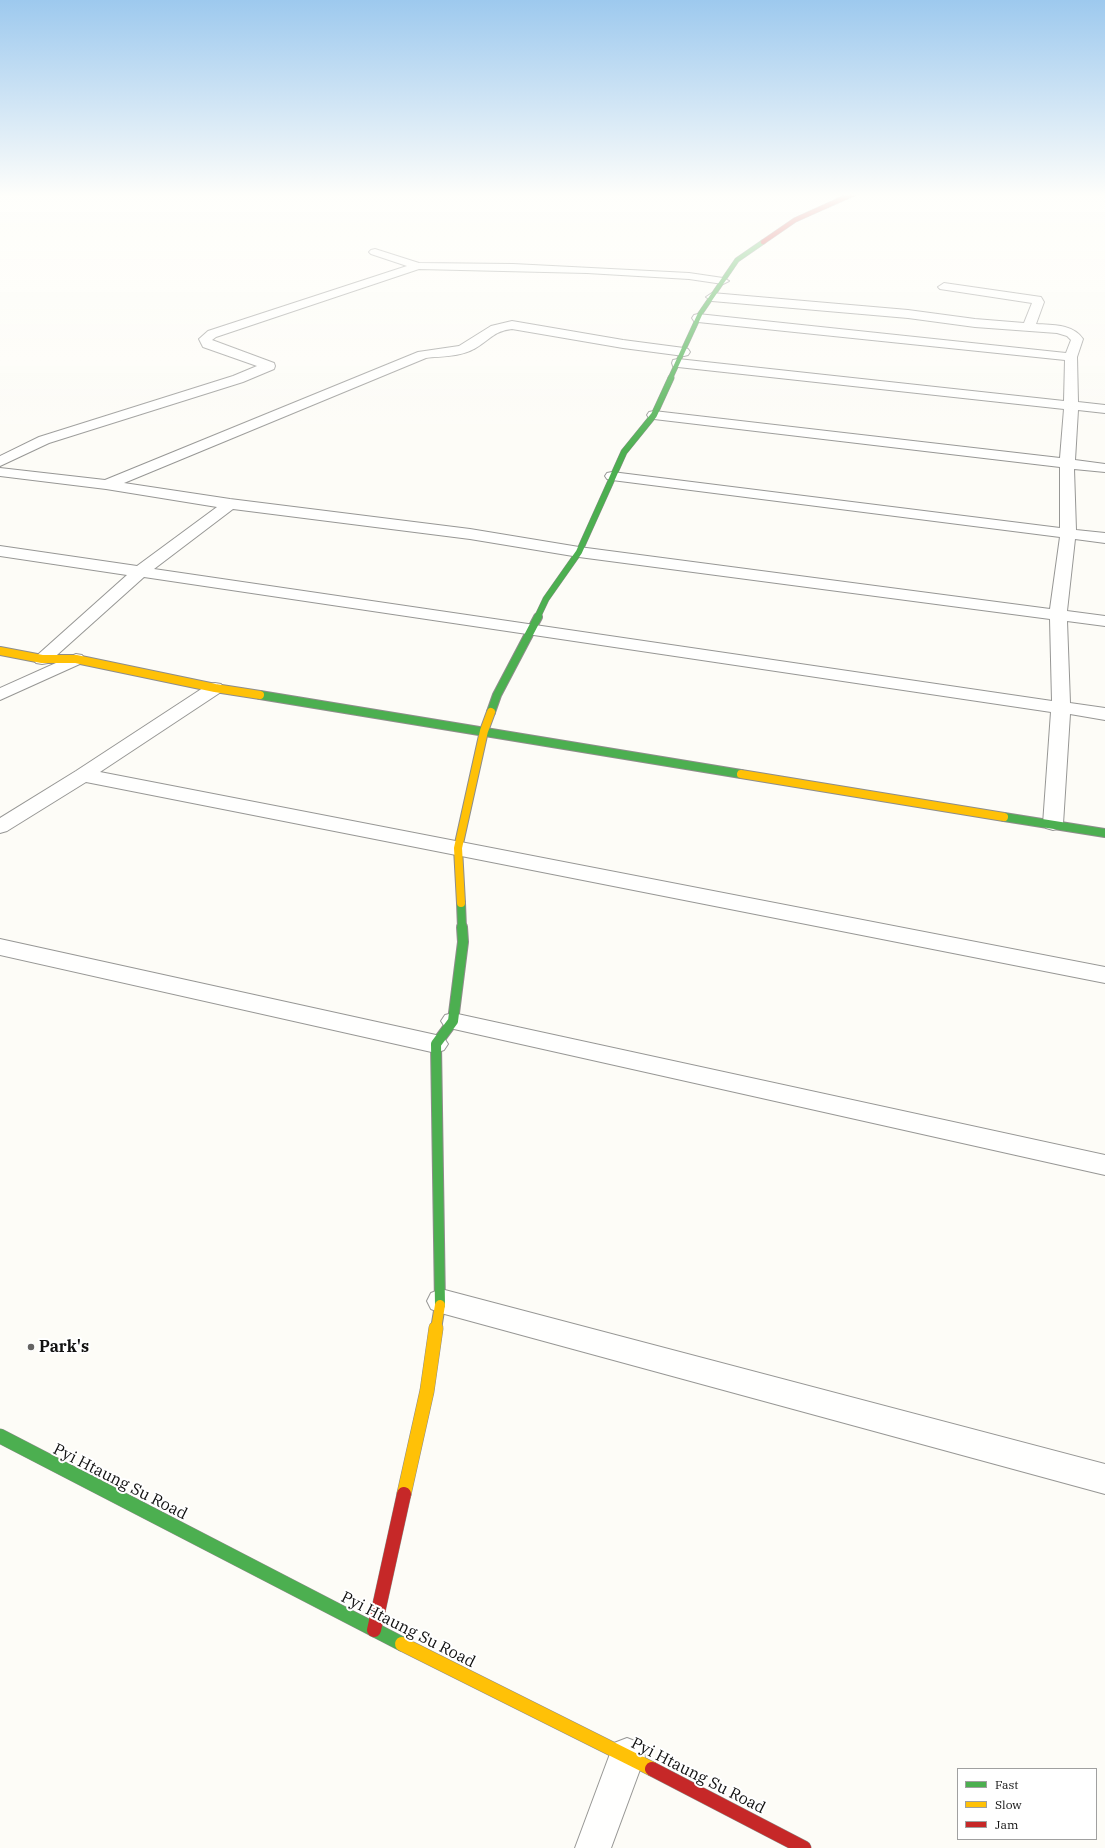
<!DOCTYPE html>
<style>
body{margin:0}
#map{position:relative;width:1105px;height:1848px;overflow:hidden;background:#fdfcf7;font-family:"IBM Plex Serif",serif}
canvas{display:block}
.legend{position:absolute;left:957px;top:1768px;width:140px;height:72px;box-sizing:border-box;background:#fff;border:1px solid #a0a0a0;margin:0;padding:5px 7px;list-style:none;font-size:12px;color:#111}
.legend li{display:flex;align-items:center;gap:8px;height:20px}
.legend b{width:20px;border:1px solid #a0a0a0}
</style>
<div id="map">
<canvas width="1105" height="1848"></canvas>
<ul class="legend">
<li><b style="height:5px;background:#4caf50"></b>Fast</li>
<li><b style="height:5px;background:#ffc107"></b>Slow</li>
<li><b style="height:5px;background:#c62828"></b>Jam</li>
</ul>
</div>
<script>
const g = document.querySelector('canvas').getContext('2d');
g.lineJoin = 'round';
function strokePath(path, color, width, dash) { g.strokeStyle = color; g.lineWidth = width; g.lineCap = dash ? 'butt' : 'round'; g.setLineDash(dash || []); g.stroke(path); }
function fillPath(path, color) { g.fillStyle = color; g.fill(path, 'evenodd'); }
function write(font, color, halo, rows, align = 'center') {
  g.font = font + ' "IBM Plex Serif",serif'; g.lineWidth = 4; g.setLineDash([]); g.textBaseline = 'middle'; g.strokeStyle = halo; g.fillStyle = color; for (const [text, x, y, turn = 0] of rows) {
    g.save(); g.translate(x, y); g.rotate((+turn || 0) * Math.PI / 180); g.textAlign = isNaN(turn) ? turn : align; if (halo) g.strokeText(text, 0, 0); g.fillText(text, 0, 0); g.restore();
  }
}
const street = new Path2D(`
 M375,249l44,14 94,1 176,9 34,5 6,3 -6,3 -34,-5 -102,-6 -168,-4 -203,68 -4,3 62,23 1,3 -1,3 -31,13 -194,61 -49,23v-10l39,-19 194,-61 24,-10 -54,-19 -4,-8 9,-8 199,-65 -36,-12 -2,-2 2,-2z
 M944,283l97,14 3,5 -8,22c17,1 37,0 47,15l-6,18 1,45 27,3v8l-27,-3 -3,50 30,4v8l-31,-3 2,61 29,3v10l-30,-4 -8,72 38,5v10l-38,-5 3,82 35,5v12l-35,-6 -7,110 -3,4 -7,2 -7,-2 -3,-4 8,-112 -907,-135 -96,86 -6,1 -6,-1 -3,-4 94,-84 -127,-19v-10l137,20 80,-59 -111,-18 -106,-13v-8l105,12 313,-128 41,-6 32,-20 21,-5 111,19 61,8 4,1 2,3 -2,3 -4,1 -61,-8 -111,-19c-19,2 -23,12 -38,20 -14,8 -32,7 -48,9l-302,125 106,16 240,30 109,18 471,62 10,-72 -448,-57 -5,-1 -2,-3 2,-3 5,-1 448,56v-61l-406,-48 -5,-1 -2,-3 2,-3 5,-1 406,47 4,-49 -386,-42 -5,-1 -1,-3 1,-3 5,-1 386,42 1,-41 -367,-38 -4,-1 -2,-3 2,-3 4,-1 368,39 5,-13 -4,-4 -10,-3 -82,-6 -67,-9 -196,-17 -6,-4 6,-4 196,17 67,9 49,4 8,-20 -92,-14 -2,-2zM233,509l237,30 109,18 471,62 2,82 -898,-132z
 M76,654l6,1 3,4 -3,4 -82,37v-12z
 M215,683l6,1 3,4 -3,4 -121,80 1005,195v16l-1019,-201 -79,49 -7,2v-15l76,-47 133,-87z
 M0,939l436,96 8,3 4,6 -4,6 -8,3 -436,-98z
 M453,1013l652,142v20l-660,-148 -4,-6 4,-6z
 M441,1289l664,175v30l-664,-181 -10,-4 -4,-8 4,-8z
 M627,1738l13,5 5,13 -34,92h-36l39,-105z`);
const fastFar4 = new Path2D(`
 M670,379l30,-65 37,-54 26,-18`);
const fastFar3 = new Path2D(`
 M537,618l9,-19 33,-47 45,-100 30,-37 17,-37`);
const fastFar2 = new Path2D(`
 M260,695l481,79
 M491,712l6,-17 41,-78
 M1004,817l101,16
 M461,903l1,25`);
const fastFar1 = new Path2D(`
 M440,1305l-4,-261 17,-23 10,-79 -1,-15`);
const fast = new Path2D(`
 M0,1436l402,208`);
const slowFar2 = new Path2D(`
 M0,651l42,8h34l139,29 45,7
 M741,774l263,43
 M461,903l-3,-55 26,-117 7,-19`);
const slowFar1 = new Path2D(`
 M436,1329l4,-24`);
const slow = new Path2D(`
 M404,1494l23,-103 9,-63
 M402,1644l250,125`);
const jamFar1 = new Path2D(`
 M763,242l32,-22 58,-26`);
const jam = new Path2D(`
 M374,1630l30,-136
 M652,1769l152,79`);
const markers = [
 [31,1347,4,"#646362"]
];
const nearPoinames = [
 ["Park's",39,1347]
];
const nearStreetnames = [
 ["Pyi Htaung Su Road",120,1482,27],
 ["Pyi Htaung Su Road",408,1630,27],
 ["Pyi Htaung Su Road",698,1776,27]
];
strokePath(street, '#979795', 2);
strokePath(fastFar4, '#8e8d8b', 5.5);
strokePath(fastFar3, '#8e8d8b', 7);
strokePath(fastFar2, '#8e8d8b', 10);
strokePath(fastFar1, '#8e8d8b', 12);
strokePath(fast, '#8e8d8b', 15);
strokePath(slowFar2, '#8e8d8b', 10);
strokePath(slowFar1, '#8e8d8b', 12);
strokePath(slow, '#8e8d8b', 15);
strokePath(jamFar1, '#8e8d8b', 5.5);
strokePath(jam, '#8e8d8b', 15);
fillPath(street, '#fffffe');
strokePath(fastFar4, '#4caf50', 4.5);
strokePath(fastFar3, '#4caf50', 6);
strokePath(fastFar2, '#4caf50', 8);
strokePath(fastFar1, '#4caf50', 10);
strokePath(fast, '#4caf50', 14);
strokePath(slowFar2, '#ffc107', 8);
strokePath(slowFar1, '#ffc107', 10);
strokePath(slow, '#ffc107', 14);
strokePath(jamFar1, '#c62828', 4.5);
strokePath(jam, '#c62828', 14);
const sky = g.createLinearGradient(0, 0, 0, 453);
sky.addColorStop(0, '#9dc9ee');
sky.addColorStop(0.43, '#fefefb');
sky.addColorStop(1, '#fefefb00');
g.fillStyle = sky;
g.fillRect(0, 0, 1105, 453);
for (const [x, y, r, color] of markers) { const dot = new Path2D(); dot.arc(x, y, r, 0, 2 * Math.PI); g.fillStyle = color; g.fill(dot); strokePath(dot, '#fff', 1.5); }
write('bold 16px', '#111', '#fff', nearPoinames, 'left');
write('16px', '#111', '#fff', nearStreetnames);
</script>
